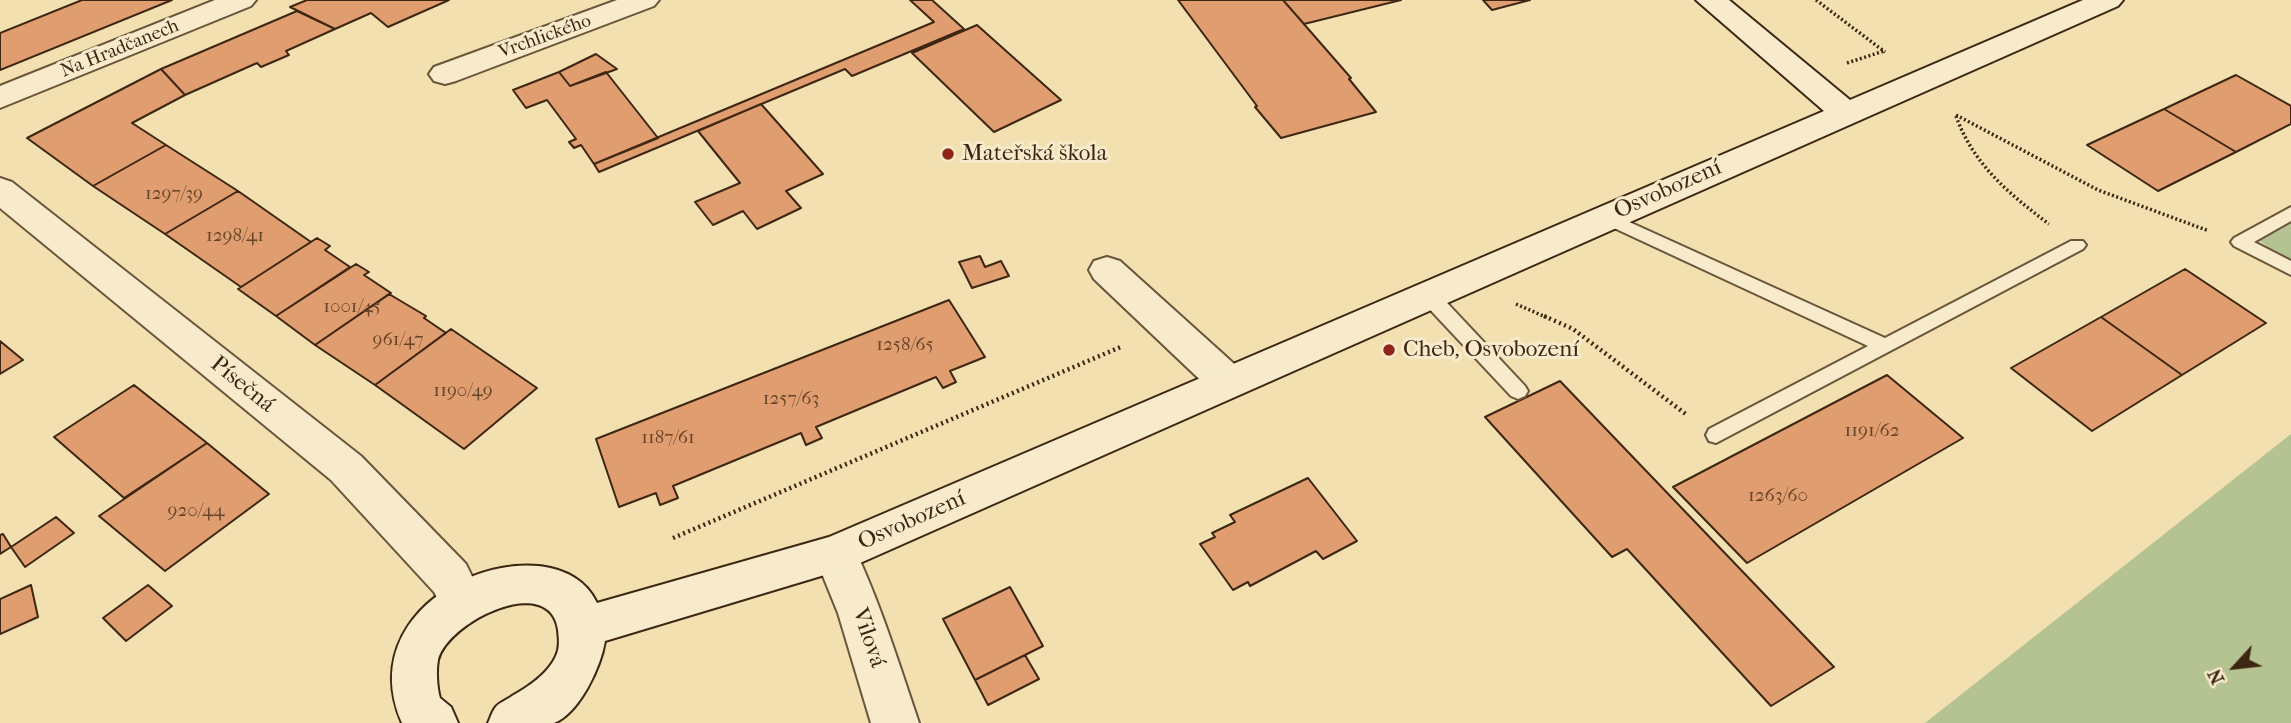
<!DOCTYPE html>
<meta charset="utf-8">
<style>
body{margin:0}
#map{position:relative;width:2291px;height:723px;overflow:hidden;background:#f2e0b1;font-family:"IM FELL French Canon",serif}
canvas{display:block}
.north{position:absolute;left:2200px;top:632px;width:70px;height:70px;-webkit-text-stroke:5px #f7ebcc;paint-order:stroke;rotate:243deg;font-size:19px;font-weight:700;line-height:28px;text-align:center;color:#3d2612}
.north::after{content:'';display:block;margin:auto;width:24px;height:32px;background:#3d2612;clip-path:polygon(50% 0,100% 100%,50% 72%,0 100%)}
</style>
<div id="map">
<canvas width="2291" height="723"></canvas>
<div class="north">N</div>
</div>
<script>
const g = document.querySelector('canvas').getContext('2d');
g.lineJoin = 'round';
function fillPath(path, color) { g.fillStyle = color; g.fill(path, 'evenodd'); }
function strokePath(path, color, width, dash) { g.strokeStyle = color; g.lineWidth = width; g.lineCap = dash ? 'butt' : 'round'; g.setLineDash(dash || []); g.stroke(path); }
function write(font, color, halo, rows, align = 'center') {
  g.font = font + ' "IM FELL French Canon",serif'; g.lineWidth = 6; g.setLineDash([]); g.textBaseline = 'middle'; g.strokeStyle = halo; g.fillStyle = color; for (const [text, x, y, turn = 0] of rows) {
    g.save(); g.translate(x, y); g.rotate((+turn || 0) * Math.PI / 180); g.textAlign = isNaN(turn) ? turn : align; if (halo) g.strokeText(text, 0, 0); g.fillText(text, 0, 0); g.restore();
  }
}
const green = new Path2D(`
 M2291,205v59l-45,-33z
 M2291,434v289h-366z`);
const building = new Path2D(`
 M82,0h90l-172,70v-37z
 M307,0h142l-61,27 -17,-14 -36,16 -45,-22z
 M910,0h22l32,29 -112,47 -7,-7 -246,103 -5,-8 340,-142z
 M1178,0h105l68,78 -2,1 27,33 -95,26 -26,-31 2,-1z
 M1283,0h118l-97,24z
 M1483,0h47l-38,10z
 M297,11l38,18 -49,22 3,4 -28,12 -4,-4 -72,32 -24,-26z
 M977,25l84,75 -67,32 -82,-79z
 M596,54l21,15 -47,17 -11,-14z
 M161,69l24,26 -53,28 34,22 -73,41 -66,-48z
 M559,72l11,14 36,-14 52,66 -64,26 -13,-19 -7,3 -5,-6 7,-3 -29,-39 -21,8 -13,-18z
 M2236,75l55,31v18l-55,28 -72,-43z
 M761,104l62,70 -37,17 15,17 -44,21 -14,-18 -30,14 -18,-23 45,-19 -42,-52z
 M2164,109l72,43 -78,39 -71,-46z
 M166,145l72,46 -73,43 -72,-48z
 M238,191l73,51 -70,45 -76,-53z
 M317,238l13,8 -5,4 25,17 -74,49 -38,-27z
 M980,256l5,11 16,-6 8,15 -37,12 -13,-26z
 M356,264l13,8 -5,3 27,18 -76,52 -39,-29z
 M2185,269l81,54 -84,52 -81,-58z
 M389,294l37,22 -2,2 22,15 -71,52 -60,-40z
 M949,300l36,57 -35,14 6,11 -13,6 -7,-11 -120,50 6,11 -16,7 -5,-12 -128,53 5,12 -18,7 -4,-12 -37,14 -23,-68z
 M2101,317l81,58 -90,56 -81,-63z
 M451,329l86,59 -73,61 -89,-64z
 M0,341l23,19 -23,14z
 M1887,375l76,63 -216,125 -74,-76z
 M1560,381l274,286 -63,39 -144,-157 -15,8 -127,-140z
 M134,385l73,58 -83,55 -70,-61z
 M207,443l62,51 -104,77 -66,-55z
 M1308,478l49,63 -34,18 -7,-8 -66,35 -2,-4 -15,8 -33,-46 15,-7 -3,-4 23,-11 -5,-7z
 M56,517l18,16 -49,34 -14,-20z
 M3,534l8,13 -11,7v-19z
 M31,585l7,32 -38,17v-35z
 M148,585l24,21 -46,35 -23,-23z
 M1010,587l33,59 -68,34 -32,-61z
 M1025,655l14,24 -51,26 -13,-25z`);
const pathFar1 = new Path2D(`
 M1816,0l69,52
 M1847,63l37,-12
 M1956,115l142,75 111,41
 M1956,116c17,48 53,78 93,108
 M1516,304l32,14`);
const path = new Path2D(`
 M1544,316l29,13 114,86
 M673,538l450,-192`);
const lane = new Path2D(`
 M2291,207v14l-37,21 37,19v14l-57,-29 -3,-4 3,-4z
 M1605,211l280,127 186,-97h12l3,4 -3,4 -367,194 -7,-2 -3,-6 3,-6 159,-83 -269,-125 -3,-4 3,-4z
 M1428,288l7,2 90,96 3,5 -3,5 -7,3 -7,-3 -90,-96 -2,-5 2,-5z`);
const street = new Path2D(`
 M215,0h41l-5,6 -251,102v-22z
 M617,0h42l-5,6 -198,75 -11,3 -11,-3 -5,-7 5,-7z
 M0,178l12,4 349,274 105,108 18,37 -6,14 -16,6 -16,-6 -12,-23 -103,-112 -331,-272z
 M1107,257l13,4 122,110 6,11 -6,11 -14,4 -14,-4 -120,-114 -5,-9 5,-9z
 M836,535l15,6c28,58 47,120 68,182h-48l-33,-110 -24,-59 7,-13z`);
const secondary = new Path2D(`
 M1696,0h33l121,100 233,-100h40l-5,6 -1267,561 -246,74c-4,25 -25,72 -51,82 -11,0 -52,0 -66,0 2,-4 4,-11 7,-15 3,-5 12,-8 17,-12 16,-9 36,-22 44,-40 4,-8 3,-17 2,-26 -8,-58 -110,-9 -120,30 -2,10 -1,28 2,38l11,9 7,16h-56c-58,-133 155,-207 195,-120l232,-66 995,-426z`);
const markers = [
 [948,154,7,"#8f2418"],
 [1389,350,7,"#8f2418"]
];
const farStreetnames = [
 ["Vrchlického",545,37,-20],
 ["Na Hradčanech",120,49,-22]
];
const numberNames = [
 ["1297/39",174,194],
 ["1298/41",235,236],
 ["1001/45",352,307],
 ["961/47",398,340],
 ["1258/65",905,345],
 ["1190/49",463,391],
 ["1257/63",791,399],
 ["1191/62",1872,431],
 ["1187/61",668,438],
 ["1263/60",1778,496],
 ["920/44",196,511]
];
const poiNames = [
 ["Mateřská škola",962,154],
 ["Cheb, Osvobození",1403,350]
];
const streetNames = [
 ["Osvobození",1668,190,-24],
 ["Písečná",242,385,39],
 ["Osvobození",912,521,-24],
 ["Vilová",868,638,71]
];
fillPath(green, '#b4c391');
fillPath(building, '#e09d6f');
strokePath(building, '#3d2612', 2);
strokePath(lane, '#6a543a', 4);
strokePath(street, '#6a543a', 4);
strokePath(secondary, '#3d2612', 4);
strokePath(pathFar1, '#3d2612', 3.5, [2, 2.5]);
strokePath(path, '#3d2612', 4.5, [2, 3.5]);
fillPath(lane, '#f7ebcc');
fillPath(street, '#f7ebcc');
fillPath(secondary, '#f7ebcc');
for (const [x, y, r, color] of markers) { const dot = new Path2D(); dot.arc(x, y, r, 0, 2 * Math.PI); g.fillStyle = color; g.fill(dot); strokePath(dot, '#f7ebcc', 2.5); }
write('19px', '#3d2612', '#f7ebcc', farStreetnames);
write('19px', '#664429', null, numberNames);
write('23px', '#3d2612', '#f7ebcc', poiNames, 'left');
write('23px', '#3d2612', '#f7ebcc', streetNames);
</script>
